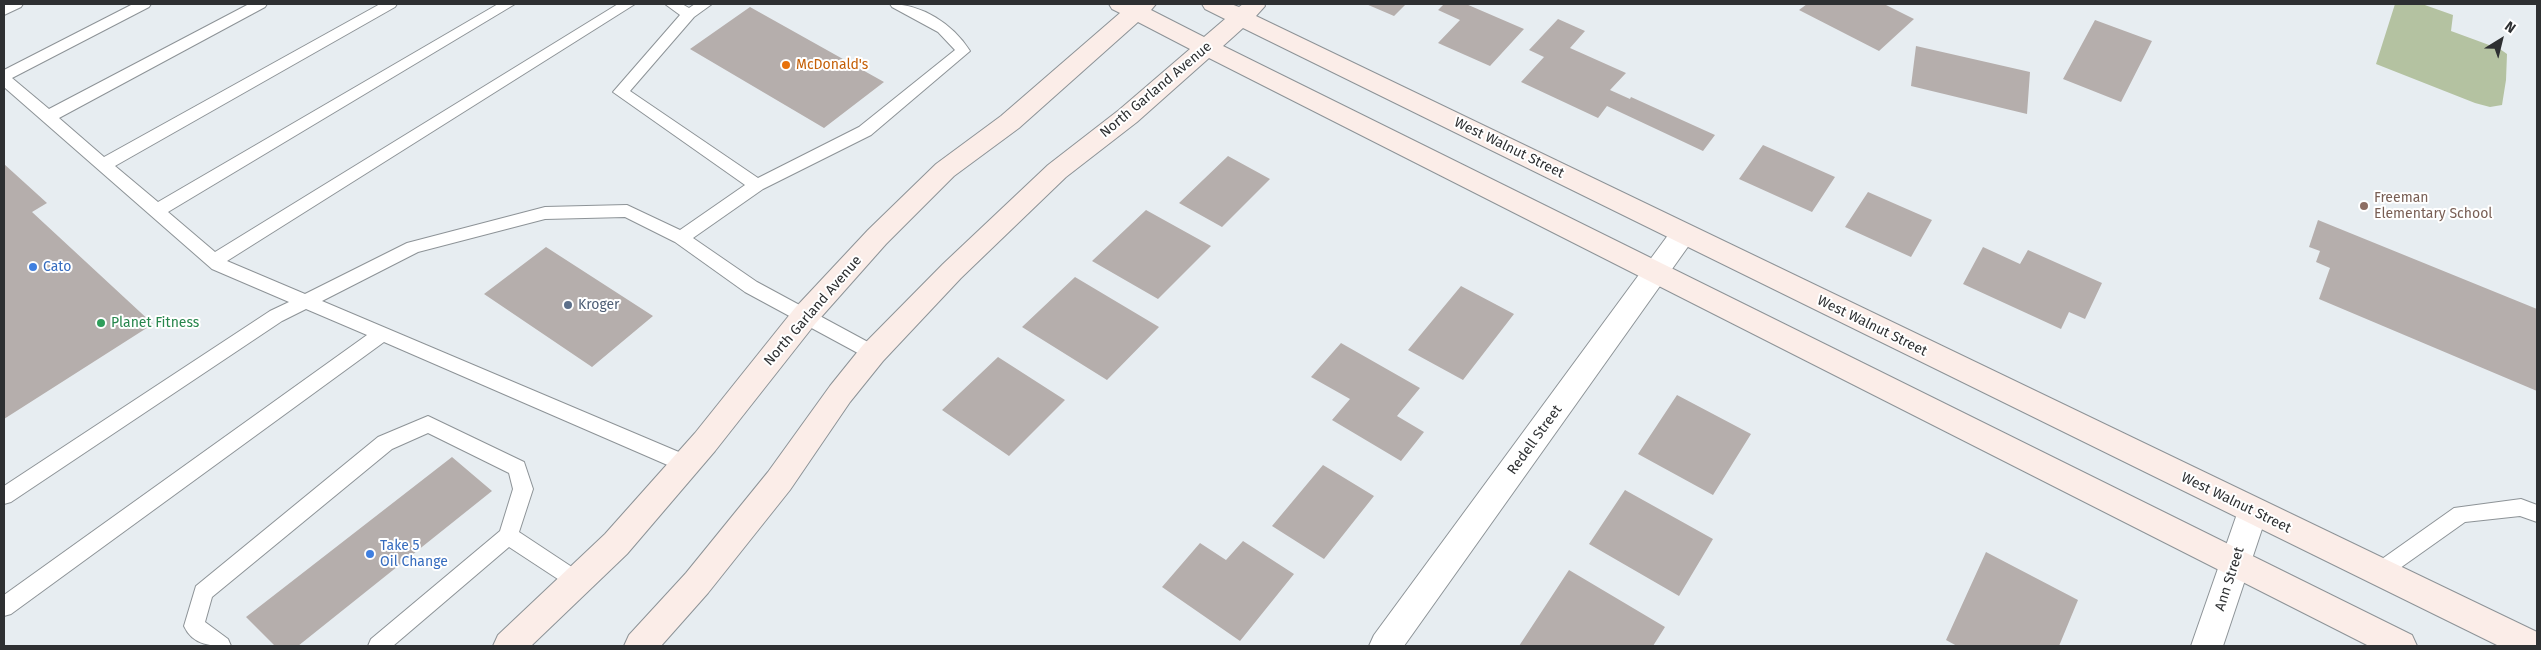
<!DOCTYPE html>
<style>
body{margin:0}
#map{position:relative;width:2541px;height:650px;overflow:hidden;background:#e7edf1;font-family:"Fira Sans",sans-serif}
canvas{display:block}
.frame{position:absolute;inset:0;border:5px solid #2e3032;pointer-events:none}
.north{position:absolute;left:2476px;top:15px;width:50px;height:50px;-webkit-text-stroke:4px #fff;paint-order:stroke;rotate:36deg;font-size:14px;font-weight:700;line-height:20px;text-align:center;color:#2e3032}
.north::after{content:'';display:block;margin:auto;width:18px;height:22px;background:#2e3032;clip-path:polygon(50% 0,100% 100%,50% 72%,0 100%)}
</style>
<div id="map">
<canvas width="2541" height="650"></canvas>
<div class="frame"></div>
<div class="north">N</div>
</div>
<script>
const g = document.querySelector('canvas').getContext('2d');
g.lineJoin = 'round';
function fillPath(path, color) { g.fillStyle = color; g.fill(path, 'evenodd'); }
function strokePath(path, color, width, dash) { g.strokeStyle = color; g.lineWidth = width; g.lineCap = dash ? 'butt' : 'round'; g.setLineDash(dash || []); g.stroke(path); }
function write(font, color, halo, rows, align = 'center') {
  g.font = font + ' "Fira Sans",sans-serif'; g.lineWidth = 4; g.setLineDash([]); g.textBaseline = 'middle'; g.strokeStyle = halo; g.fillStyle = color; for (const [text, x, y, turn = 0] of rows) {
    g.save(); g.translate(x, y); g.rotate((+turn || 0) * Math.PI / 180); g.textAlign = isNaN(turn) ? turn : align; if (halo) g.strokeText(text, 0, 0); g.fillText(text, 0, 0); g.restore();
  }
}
const green = new Path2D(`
 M2395,4h27l31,11 -2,16 49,18 7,5 -1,26 -4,25 -12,2 -15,-4 -99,-39z`);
const building = new Path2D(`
 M1366,4h40l-12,12z
 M1444,4h22l58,25 -34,37 -52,-23 22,-23 -22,-10z
 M1807,4h77l30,15 -35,32 -80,-41z
 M750,7l134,75 -60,46 -134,-79z
 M1558,19l27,12 -15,17 56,25 -16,17 20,9 1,-2 84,38 -12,16 -96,-45 -9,12 -77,-36 23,-25 -15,-7z
 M2095,20l57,21 -31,61 -58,-23z
 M1916,46l114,26 -3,42 -116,-28z
 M1763,145l72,32 -23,35 -73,-33z
 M1228,156l42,23 -48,48 -43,-24z
 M4,164l43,39 -15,9 121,112 -149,95z
 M1868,192l64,28 -21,37 -66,-30z
 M1146,210l65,36 -53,53 -66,-38z
 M2318,220l219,89v82l-218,-92 11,-31 -14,-6 4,-11 -11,-4z
 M546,247l107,69 -61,51 -108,-73z
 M1983,247l37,17 8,-14 74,33 -17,36 -16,-7 -8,17 -98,-45z
 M1075,277l84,50 -52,53 -85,-53z
 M1461,286l53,28 -51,66 -55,-30z
 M1341,343l79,45 -23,28 27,16 -23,29 -69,-41 18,-21 -39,-22z
 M998,357l67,43 -56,56 -67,-46z
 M1677,395l74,39 -38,61 -75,-41z
 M452,457l40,34 -194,155h-23l-29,-29z
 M1323,465l51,31 -50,63 -52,-33z
 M1625,490l88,49 -34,57 -90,-52z
 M1243,541l51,33 -54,67 -78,-54 38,-44 26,17z
 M1986,552l92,48 -19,46h-102l-11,-6z
 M1569,570l96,57 -12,19h-134z`);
const service = new Path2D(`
 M4,4h19l-2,3 -17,8z
 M133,4h18l-2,3 -137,71 37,31 200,-105h18l-2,3 -206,111 45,39 276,-153h17l-2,3 -280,159 43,36 340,-198h17l-347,208 47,40 403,-248h17l-408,257 78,33 102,-51 138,-36 82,-2 53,25 65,-45 -132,-93 67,-77 -15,-11h17l7,4 6,-4h17l-18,13 -64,74 128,87 101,-51 96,-77 -17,-18 -46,-25 -2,-3c32,0 63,20 80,47l-99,84 -108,54 -70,49 64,44 122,66 3,5 -3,5 -6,2 -6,-2 -122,-66 -70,-50 -50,-25 -80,2 -127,33 -96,49 371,157 2,6 -2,6 -7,2 -7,-2 -295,-128 -373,272 -7,2v-21l363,-260 -61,-26 -24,12 -271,181 -7,2v-18l266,-175 19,-9 -77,-33 -208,-182v-17z
 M428,416l96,46 9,27 -14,43 65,43 3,6 -3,6 -7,3 -7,-3 -61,-40 -116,99h-25l3,-7 129,-108 13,-42 -4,-16 -81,-40 -36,16 -180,148 -7,25 23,17 3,7c-19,0 -38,0 -47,-20l12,-40 182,-149z
 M2521,499l16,6v17l-17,-6 -55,6 -79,56 -7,3 -7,-3 -3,-6 3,-6 82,-58z`);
const minor = new Path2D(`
 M1683,224l9,3 4,7 -4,7 -288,405h-35l5,-11 300,-408z
 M2253,498l11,4 4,9 -45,135h-32l47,-135 4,-9z`);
const secondary = new Path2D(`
 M1109,4h47l-5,6 53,27 21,-18 -20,-10 -3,-5h29l8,3 4,-3h21l1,2 -9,10 1281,616v14h-38l-1256,-618 -20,18 1189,589 5,11h-48l-1160,-588 -72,64 -71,55 -105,101 -78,83 -33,41 -60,88 -82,103 -47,53h-37l5,-11 57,-62 82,-101 62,-86 33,-41 80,-81 105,-99 71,-55 71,-61 -52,-27 -119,106 -65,48 -68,68 -71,80 -100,127 -88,103 -96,92h-38l5,-11 107,-101 90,-101 100,-125 73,-78 68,-66 65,-48 119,-103 -8,-4z`);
const markers = [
 [786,65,5,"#e8710a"],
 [2364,206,5,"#8d6e63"],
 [33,267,5,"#3f7fe0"],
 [568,305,5,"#5c6f8a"],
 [101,323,5,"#2e9e5b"],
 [370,554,5,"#3f7fe0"]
];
const foodNames = [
 ["McDonald's",796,65]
];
const streetNames = [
 ["North Garland Avenue",1156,90,-40],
 ["West Walnut Street",1509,148,26],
 ["North Garland Avenue",813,311,-49],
 ["West Walnut Street",1872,326,26],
 ["Redell Street",1535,440,-54],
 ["West Walnut Street",2236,503,26],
 ["Ann Street",2230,579,-72]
];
const educationNames = [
 ["Freeman",2374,198],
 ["Elementary School",2374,214]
];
const shopNames = [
 ["Cato",43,267],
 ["Take 5",380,546],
 ["Oil Change",380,562]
];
const serviceNames = [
 ["Kroger",578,305]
];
const leisureNames = [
 ["Planet Fitness",111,323]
];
fillPath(green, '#b4c2a1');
fillPath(building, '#b5aeac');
strokePath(service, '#8d9397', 2);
strokePath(minor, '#8d9397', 2);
strokePath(secondary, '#8d9397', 2);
fillPath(service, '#fff');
fillPath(minor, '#fff');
fillPath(secondary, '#fbede8');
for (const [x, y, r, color] of markers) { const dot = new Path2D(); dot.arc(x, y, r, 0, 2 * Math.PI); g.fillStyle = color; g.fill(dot); strokePath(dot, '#fff', 2); }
write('14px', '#c56008', '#fff', foodNames, 'left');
write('14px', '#2e3032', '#fff', streetNames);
write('14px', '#785e54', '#fff', educationNames, 'left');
write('14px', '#366cbe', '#fff', shopNames, 'left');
write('14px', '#4e5e75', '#fff', serviceNames, 'left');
write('14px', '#27864d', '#fff', leisureNames, 'left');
</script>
